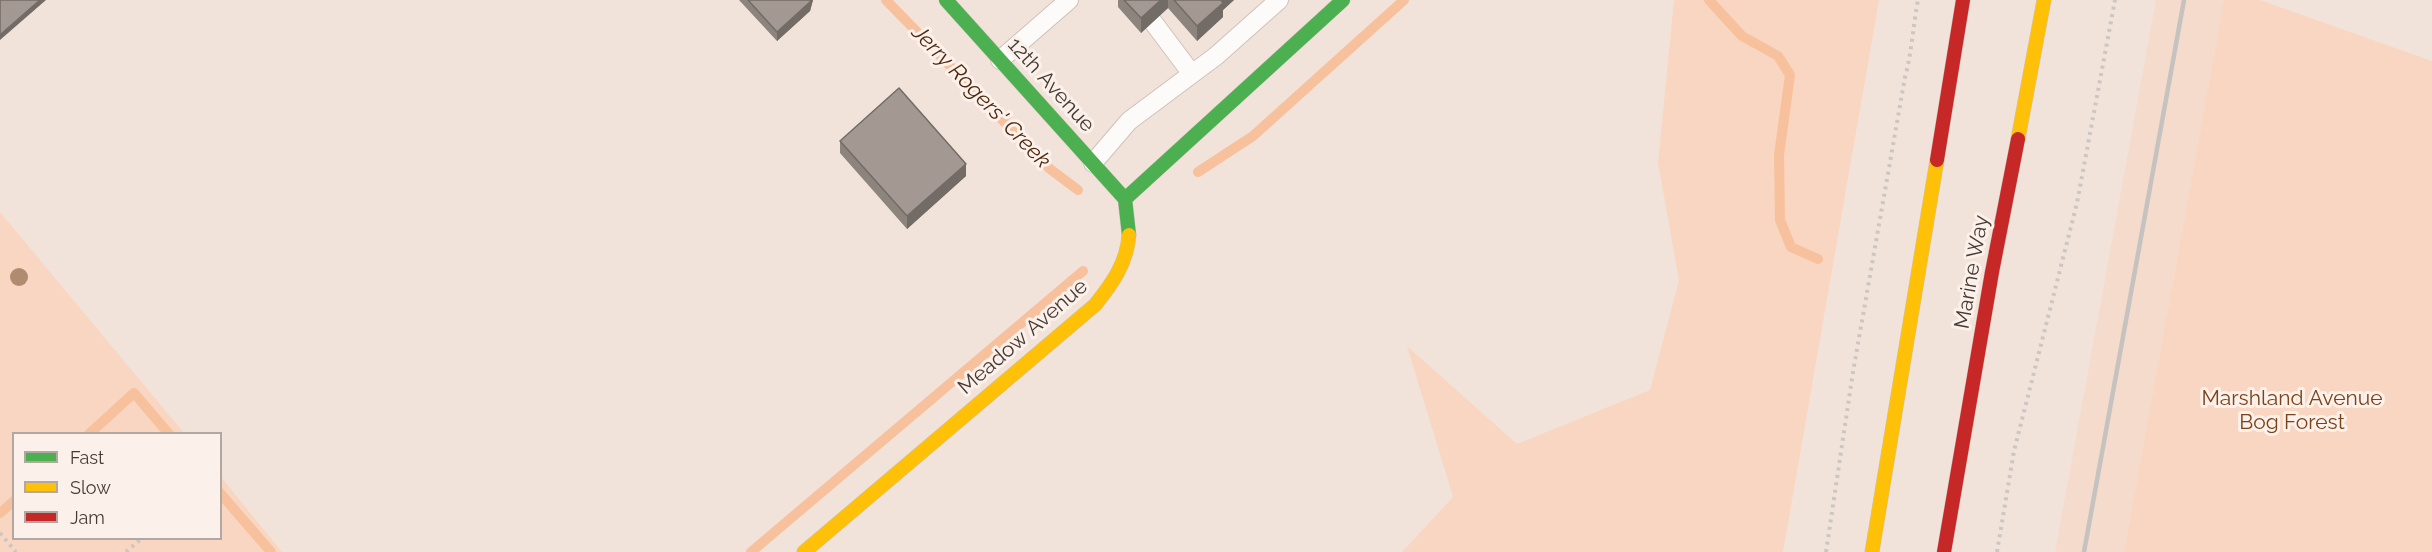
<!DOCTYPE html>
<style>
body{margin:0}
#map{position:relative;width:2432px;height:552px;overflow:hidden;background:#f2e3da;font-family:Raleway,sans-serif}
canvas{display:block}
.legend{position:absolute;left:12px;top:432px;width:210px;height:108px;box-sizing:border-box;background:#fcf1ea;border:2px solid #b3a8a1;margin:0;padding:8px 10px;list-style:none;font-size:18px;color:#463a34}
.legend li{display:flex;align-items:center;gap:12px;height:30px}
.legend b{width:30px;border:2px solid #b3a8a1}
</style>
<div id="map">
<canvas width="2432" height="552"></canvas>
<ul class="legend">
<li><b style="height:8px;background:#4caf50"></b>Fast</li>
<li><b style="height:8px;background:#ffc107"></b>Slow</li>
<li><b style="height:8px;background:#c62828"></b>Jam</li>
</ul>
</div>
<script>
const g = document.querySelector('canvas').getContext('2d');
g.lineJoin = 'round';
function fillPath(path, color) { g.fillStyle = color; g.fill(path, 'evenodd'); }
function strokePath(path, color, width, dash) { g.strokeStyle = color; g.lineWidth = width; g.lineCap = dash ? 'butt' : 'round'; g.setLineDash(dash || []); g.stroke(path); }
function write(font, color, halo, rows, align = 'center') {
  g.font = font + ' Raleway,sans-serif'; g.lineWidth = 6; g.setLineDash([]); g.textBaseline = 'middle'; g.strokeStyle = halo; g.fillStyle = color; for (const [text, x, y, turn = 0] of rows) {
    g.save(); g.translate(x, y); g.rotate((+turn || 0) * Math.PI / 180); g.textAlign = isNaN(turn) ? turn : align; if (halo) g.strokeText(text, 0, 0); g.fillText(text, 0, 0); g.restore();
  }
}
const built = new Path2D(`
 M2156,0h68l-100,552h-69z`);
const green = new Path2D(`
 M1674,0h205l-96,552h-381l51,-55 -46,-151 110,98 133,-54 29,-110 -21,-117z
 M2224,0h36l172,61v491h-308z
 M0,212l184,221 -170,1v104h206l1,-61 61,75h-282z`);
const stream = new Path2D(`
 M886,0l164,169 28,21
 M1709,0l33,36 36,20 12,19 -11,80 1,65 11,27 27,12
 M1198,172l55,-36 151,-136
 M89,434l45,-41 35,41
 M220,493l51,59
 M0,513l14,-12
 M751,552l332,-281`);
const path = new Path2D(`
 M0,533l16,19
 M126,552l16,-14
 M1826,552l27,-180 52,-295c7,-25 8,-51 13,-77
 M1997,552l17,-101 63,-248 38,-203`);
const lane = new Path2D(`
 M1153,22l39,52
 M1000,60l69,-60
 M1093,163l36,-42 87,-65 63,-56`);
const fast = new Path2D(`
 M946,0l179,199 4,36
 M1125,199l218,-199`);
const slow = new Path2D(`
 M2018,139l26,-139
 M804,552l291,-247c17,-21 32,-42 34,-70
 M1872,552l65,-392`);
const jam = new Path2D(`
 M1937,160l26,-160
 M1944,552l48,-280 26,-133`);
const rail = new Path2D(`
 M2084,552l100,-552`);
const trees = [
 [19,277]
];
const wall = new Path2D(`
 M739,0h74l-3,11 -33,30z
 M1118,0h116l-11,10v7l-26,24 -29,-33 -27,25 -23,-26z
 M840,141l126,35 -59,53 -67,-76z`);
const shadedWall = new Path2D(`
 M40,0h6l-46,40v-5z
 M811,0h2l-3,11 -33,30v-9z
 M1161,0h7v8l-27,25v-15z
 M1220,0h14l-11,10v7l-26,24v-15z
 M966,164v12l-59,53v-13z`);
const building = new Path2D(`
 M0,0h40l-40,35z
 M748,0h63l-1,2 -33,30z
 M1124,0h37l-20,18z
 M1174,0h47l2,3 -26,23z
 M899,88l67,76 -59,52 -67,-75z`);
const streetNames = [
 ["12th Avenue",1051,85,48],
 ["Marine Way",1972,272,-80],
 ["Meadow Avenue",1023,337,-41]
];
const parkNames = [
 ["Marshland Avenue",2292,399],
 ["Bog Forest",2292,423]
];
const waterNames = [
 ["Jerry Rogers' Creek",981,97,46]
];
fillPath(built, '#f5dbcb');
fillPath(green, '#f9d6c1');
strokePath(stream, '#f8c19e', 10);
strokePath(lane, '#cec2bb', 20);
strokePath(fast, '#cec2bb', 15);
strokePath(slow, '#cec2bb', 15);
strokePath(jam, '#cec2bb', 15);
strokePath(path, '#ccc6c3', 4, [3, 4.5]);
strokePath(lane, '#fdfbf9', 18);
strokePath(fast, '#4caf50', 14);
strokePath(slow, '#ffc107', 14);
strokePath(jam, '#c62828', 14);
strokePath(rail, '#c6c2c0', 4.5);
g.fillStyle = '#b18b70';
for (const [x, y] of trees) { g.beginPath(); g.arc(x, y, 9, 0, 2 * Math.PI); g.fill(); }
fillPath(wall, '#8d847e');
fillPath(shadedWall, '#736b66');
fillPath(building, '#a49992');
strokePath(building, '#736b66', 1.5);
write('21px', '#463a34', '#fcf1ea', streetNames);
write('21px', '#7c4319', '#fcf1ea', parkNames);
write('italic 22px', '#4b280f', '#fcf1ea', waterNames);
</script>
